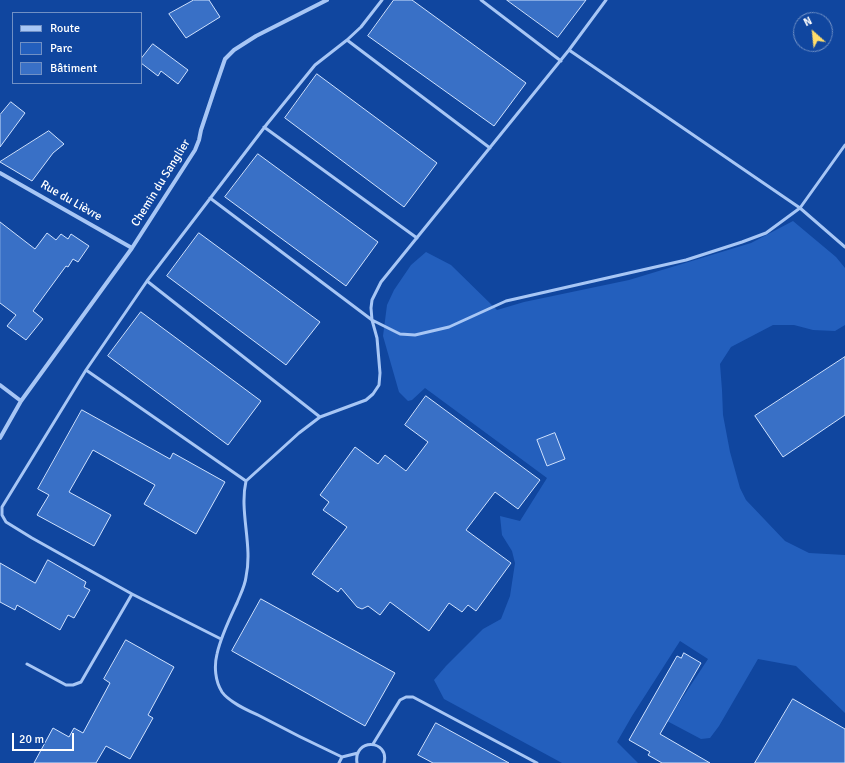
<!DOCTYPE html>
<meta charset="utf-8">
<style>
body{margin:0}
#map{position:relative;width:845px;height:763px;overflow:hidden;background:#10469f;font-family:Signika,sans-serif}
canvas{display:block}
.legend{position:absolute;left:12px;top:12px;width:130px;height:72px;box-sizing:border-box;background:#10469f;border:1px solid #7090c5;margin:0;padding:5px 7px;list-style:none;font-size:12px;color:#fff}
.legend li{display:flex;align-items:center;gap:8px;height:20px}
.legend b{width:20px;border:1px solid #7090c5}
.north{position:absolute;left:793px;top:12px;width:40px;height:40px;box-sizing:border-box;background:#10469f;border:1px solid #7090c5;border-radius:50%;rotate:333deg;font-size:11px;font-weight:700;line-height:16px;text-align:center;color:#fff}
.north::after{content:'';display:block;margin:auto;width:14px;height:18px;background:#ffdd6b;clip-path:polygon(50% 0,100% 100%,50% 72%,0 100%)}
.scale{position:absolute;left:12px;top:733px;width:62px;height:18px;box-sizing:border-box;border:2px solid #fff;border-top:0;padding-left:5px;font-size:12px;line-height:14px;white-space:nowrap;color:#fff;-webkit-text-stroke:3px #10469f;paint-order:stroke}
</style>
<div id="map">
<canvas width="845" height="763"></canvas>
<ul class="legend">
<li><b style="height:5px;background:#a7c6f5"></b>Route</li>
<li><b style="height:11px;background:#235fbd"></b>Parc</li>
<li><b style="height:11px;background:#3970c6"></b>Bâtiment</li>
</ul>
<div class="north">N</div>
<div class="scale">20 m</div>
</div>
<script>
const g = document.querySelector('canvas').getContext('2d');
g.lineJoin = 'round';
function fillPath(path, color) { g.fillStyle = color; g.fill(path, 'evenodd'); }
function strokePath(path, color, width, dash) { g.strokeStyle = color; g.lineWidth = width; g.lineCap = dash ? 'butt' : 'round'; g.setLineDash(dash || []); g.stroke(path); }
function write(font, color, halo, rows, align = 'center') {
  g.font = font + ' Signika,sans-serif'; g.lineWidth = 3; g.setLineDash([]); g.textBaseline = 'middle'; g.strokeStyle = halo; g.fillStyle = color; for (const [text, x, y, turn = 0] of rows) {
    g.save(); g.translate(x, y); g.rotate((+turn || 0) * Math.PI / 180); g.textAlign = isNaN(turn) ? turn : align; if (halo) g.strokeText(text, 0, 0); g.fillText(text, 0, 0); g.restore();
  }
}
const green = new Path2D(`
 M793,221l43,36 9,11v57l-10,6 -22,-1 -19,-5h-21l-42,22 -11,17 2,26 1,25 7,37 10,36 6,12 39,41 24,12 36,2v158l-49,-47 -38,-7 -39,67 -9,12 -9,1 -34,-18 41,-62 -28,-18 -48,75 -15,26 21,21h-76l-118,-64 -10,-19 12,-14 37,-37 18,-10 9,-23 5,-33 -3,-12 -10,-16 -2,-19 20,5 27,-43 -122,-90 -13,12 -4,1 -9,-9 -16,-56 4,-31 7,-15 17,-25 15,-13 25,13 46,45 27,-8 105,-22 122,-37z`);
const building = new Path2D(`
 M194,0h15l11,17 -34,21 -17,-24z
 M394,0h18l114,83 -32,43 -126,-90z
 M507,0h79l-28,37z
 M153,44l35,26 -10,14 -17,-13 -3,5 -17,-13v-4z
 M317,74l120,89 -33,44 -119,-89z
 M11,102l14,11 -25,34v-32z
 M49,131l15,13 -11,9 -21,28 -32,-19z
 M258,154l120,88 -32,44 -121,-89z
 M0,222l35,27 12,-16 9,7 5,-6 7,5 3,-5 18,12 -11,16 -5,-3 -5,8 -2,-1 -33,45 10,8 -17,21 -19,-14 9,-11 -16,-12z
 M199,233l121,89 -34,43 -119,-89z
 M141,312l120,89 -33,44 -120,-89z
 M845,357v58l-62,42 -28,-41z
 M426,396l114,84 -22,29 -23,-17 -29,38 45,33 -35,48 -8,-6 -6,7 -13,-9 -20,28 -39,-29 -10,13 -12,-9 -6,3 -5,-2 -16,-19 -3,4 -26,-18 35,-47 -24,-17 6,-8 -9,-7 35,-48 23,17 7,-9 21,16 22,-29 -23,-17z
 M82,410l88,49 3,-6 52,29 -29,52 -52,-30 11,-19 -62,-35 -24,42 42,23 -17,31 -57,-31 12,-20 -11,-6z
 M555,433l10,26 -18,7 -10,-26z
 M48,560l38,22 -2,5 6,3 -16,28 -6,-3 -8,15 -43,-25 -2,5 -15,-8v-39l35,20z
 M261,599l134,74 -30,53 -133,-75z
 M126,640l48,27 -26,48 5,3 -23,41 -24,-13 -10,17h-62l19,-35 16,9 5,-9 9,5 27,-50 -6,-4z
 M684,653l17,10 -41,71 50,29h-48l-14,-8 2,-3 -21,-12 48,-84 4,2z
 M793,699l52,30v34h-90z
 M436,723l73,40h-76l-15,-8z`);
const service = new Path2D(`
 M481,0l80,61
 M347,40l143,108
 M569,50l231,158 45,39
 M264,127l153,111
 M210,198l162,122 28,14 15,1 34,-8 57,-26 180,-41 56,-18 24,-9 34,-25 45,-63
 M147,281l173,136
 M86,370l160,111
 M221,639l-89,-45 -100,-56 -26,-16 -4,-7v-8l84,-137 61,-89 120,-157 48,-59 32,-25 14,-13 21,-27
 M27,664l39,21h7l8,-3 51,-88
 M373,744l27,-44 6,-3h7l124,66
 M342,757c-28,-13 -56,-27 -84,-42 -11,-5 -29,-13 -36,-23 -7,-11 -8,-26 -5,-38 4,-18 12,-34 20,-51 3,-8 8,-17 9,-26 7,-32 -7,-65 0,-96l53,-48 21,-16 46,-17 7,-6 6,-9 1,-12 -3,-35 -5,-18 -1,-12 1,-8 9,-18 188,-232 37,-50
 M339,763l3,-6 16,-4
 M357,763c-4,-25 33,-24 27,0`);
const minor = new Path2D(`
 M0,173l132,75
 M0,385l21,16 -21,37
 M21,401l111,-153 63,-98 4,-10 2,-10 13,-39 11,-32 9,-9 22,-14 71,-36`);
const streetNames = [
 ["Chemin du Sanglier",161,183,-58],
 ["Rue du Lièvre",71,201,30]
];
fillPath(green, '#235fbd');
fillPath(building, '#3970c6');
strokePath(building, '#d0e2fe', 1);
strokePath(service, '#a7c6f5', 3);
strokePath(minor, '#a7c6f5', 4);
write('12px', '#fff', '#10469f', streetNames);
</script>
